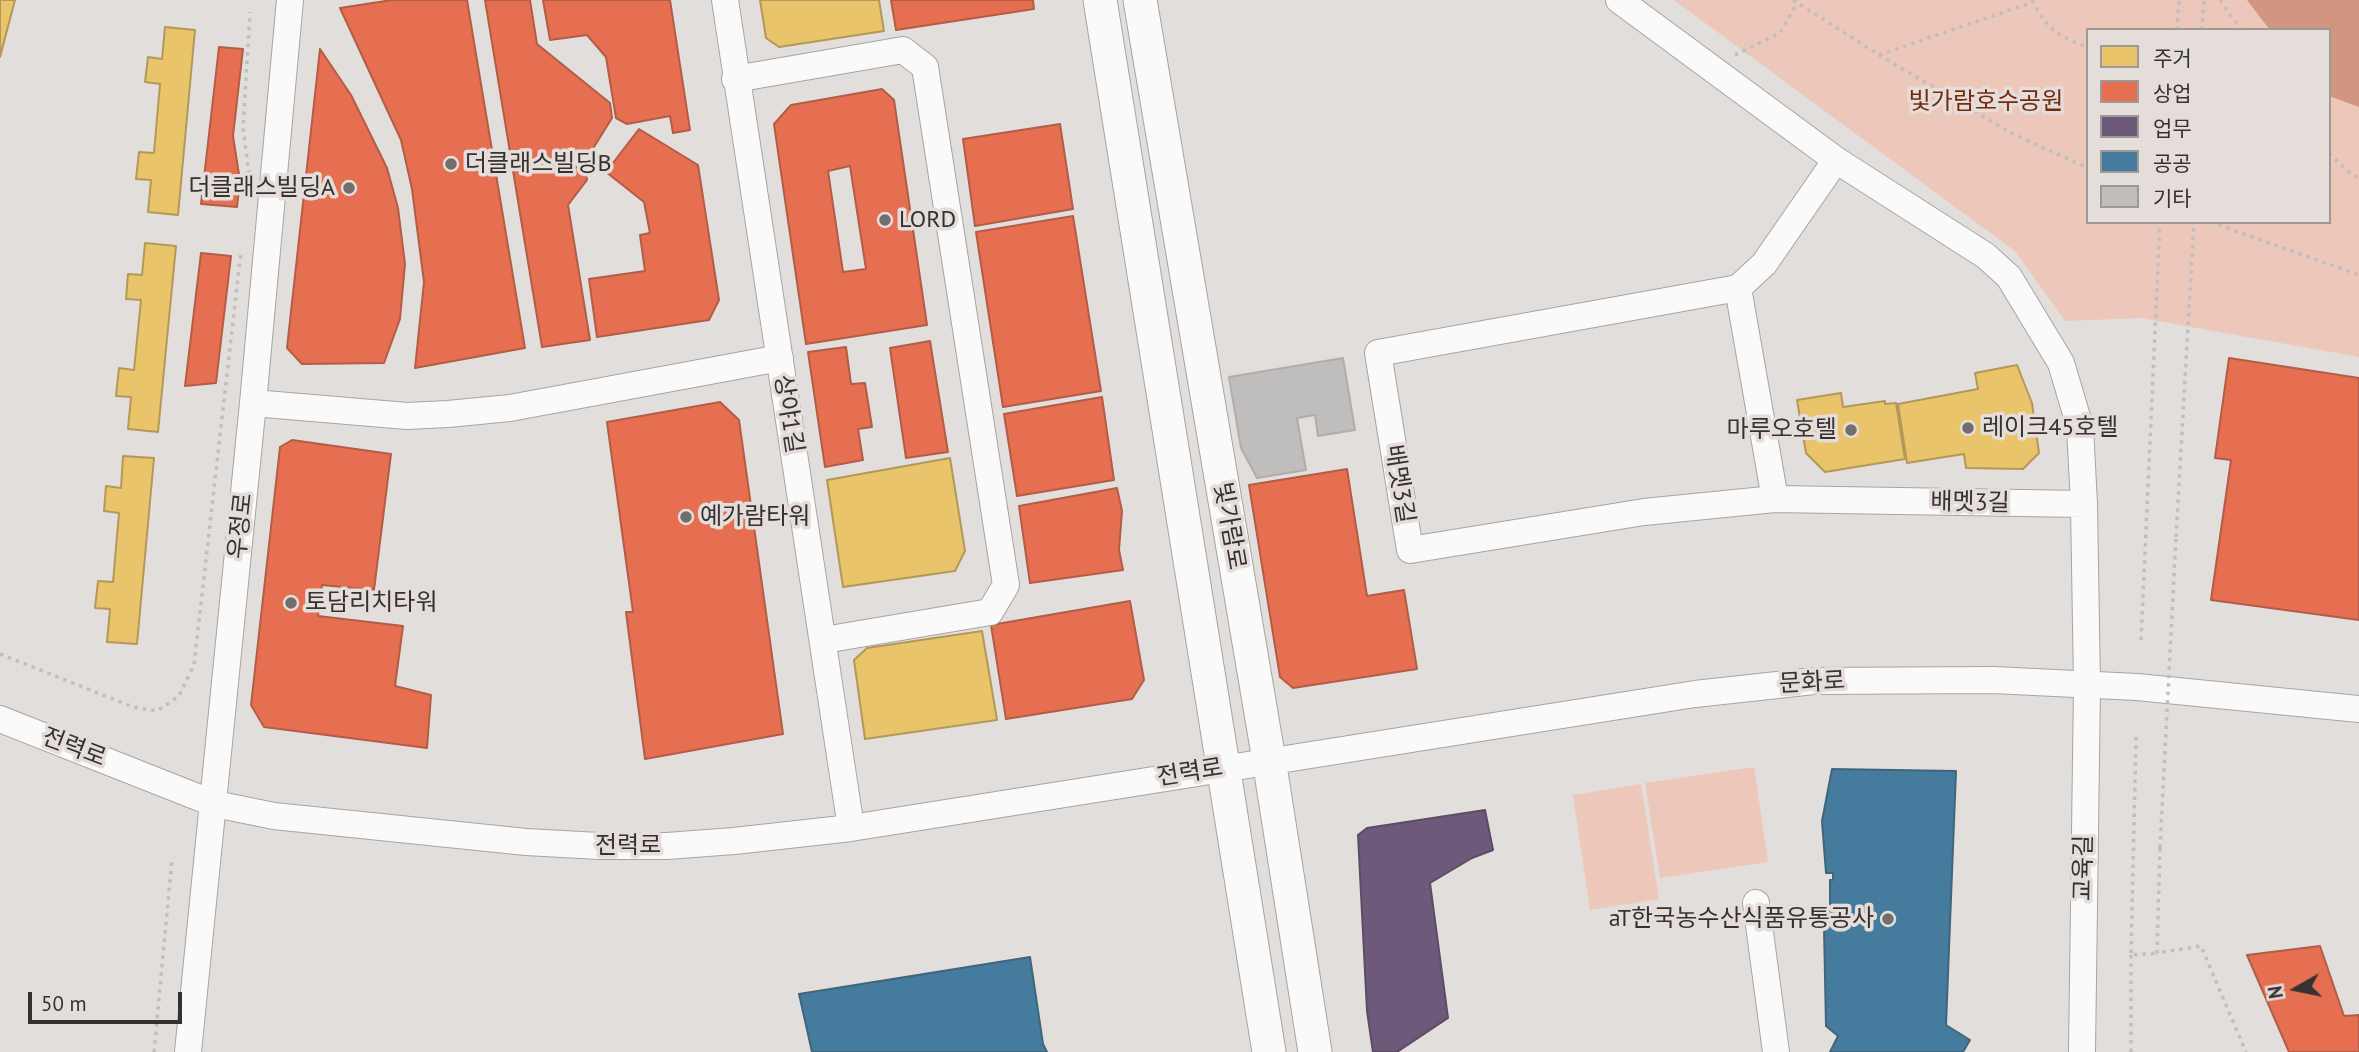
<!DOCTYPE html>
<meta charset="utf-8">
<style>
body{margin:0}
#map{position:relative;width:2359px;height:1052px;overflow:hidden;background:#e2dedc;font-family:"PT Sans","Noto Sans KR",sans-serif}
canvas{display:block}
.legend{position:absolute;left:2086px;top:28px;width:245px;height:196px;box-sizing:border-box;background:#e4ddda;border:2px solid #9e9996;margin:0;padding:9px 12px;list-style:none;font-size:21px;color:#353231}
.legend li{display:flex;align-items:center;gap:14px;height:35px}
.legend b{width:35px;border:2px solid #9e9996}
.north{position:absolute;left:2261px;top:954px;width:70px;height:70px;-webkit-text-stroke:5px #e4ddda;paint-order:stroke;rotate:261deg;font-size:19px;font-weight:700;line-height:28px;text-align:center;color:#353231}
.north::after{content:'';display:block;margin:auto;width:24px;height:32px;background:#353231;clip-path:polygon(50% 0,100% 100%,50% 72%,0 100%)}
.scale{position:absolute;left:28px;top:992px;width:154px;height:32px;box-sizing:border-box;border:4px solid #353231;border-top:0;padding-left:9px;font-size:21px;line-height:24px;white-space:nowrap;color:#353231;-webkit-text-stroke:5px #e4ddda;paint-order:stroke}
</style>
<div id="map">
<canvas width="2359" height="1052"></canvas>
<ul class="legend">
<li><b style="height:19px;background:#e9c46a"></b>주거</li>
<li><b style="height:19px;background:#e76f51"></b>상업</li>
<li><b style="height:19px;background:#6d597a"></b>업무</li>
<li><b style="height:19px;background:#457b9d"></b>공공</li>
<li><b style="height:19px;background:#c0bebc"></b>기타</li>
</ul>
<div class="north">N</div>
<div class="scale">50 m</div>
</div>
<script>
const g = document.querySelector('canvas').getContext('2d');
g.lineJoin = 'round';
function fillPath(path, color) { g.fillStyle = color; g.fill(path, 'evenodd'); }
function strokePath(path, color, width, dash) { g.strokeStyle = color; g.lineWidth = width; g.lineCap = dash ? 'butt' : 'round'; g.setLineDash(dash || []); g.stroke(path); }
function write(font, color, halo, rows, align = 'center') {
  g.font = font + ' "PT Sans","Noto Sans KR",sans-serif'; g.lineWidth = 7; g.setLineDash([]); g.textBaseline = 'middle'; g.strokeStyle = halo; g.fillStyle = color; for (const [text, x, y, turn = 0] of rows) {
    g.save(); g.translate(x, y); g.rotate((+turn || 0) * Math.PI / 180); g.textAlign = isNaN(turn) ? turn : align; if (halo) g.strokeText(text, 0, 0); g.fillText(text, 0, 0); g.restore();
  }
}
const green = new Path2D(`
 M1674,0h685v357l-218,-39 -76,3 -50,-70zM2088,30h241v192h-241z
 M1754,767l14,95 -108,16 -15,-95z
 M1641,784l18,115 -69,11 -17,-115z`);
const water = new Path2D(`
 M2247,0h112v107l-30,-11v-66h-59z`);
const homes = new Path2D(`
 M0,0h15l-15,57z
 M760,0h119l5,31 -105,16 -13,-9z
 M165,27l30,3 -17,185 -30,-3 3,-32 -15,-1 3,-27 15,1 6,-69 -15,-2 3,-25 14,2z
 M145,243l31,3 -18,186 -30,-3 3,-32 -15,-1 3,-28 15,2 7,-70 -15,-1 2,-25 14,1z
 M2017,365l15,38 7,50 -16,16 -57,-1 -2,-14 -57,9 -9,-59 80,-15 -3,-16z
 M1841,393l2,14 42,-6v3l11,-1 9,56 -80,13 -19,-19 -9,-53z
 M123,456l31,2 -17,186 -30,-2 3,-33 -15,-1 3,-27 15,1 6,-69 -15,-2 2,-25 15,2z
 M950,458l15,93 -10,20 -112,16 -16,-107z
 M982,631l15,89 -132,19 -11,-79 13,-12z`);
const shops = new Path2D(`
 M392,0h75l58,348 -110,20 9,-86 -12,-93 -11,-49 -61,-132z
 M485,0h45l7,44 73,59 2,15 -28,45 3,17 -19,25 22,135 -48,7z
 M543,0h127l20,130 -17,3 -3,-17 -43,8 -11,-6 -10,-61 -19,-22 -37,5z
 M891,0h142l1,9 -138,21z
 M219,47l24,2 -10,87 7,45 -3,26 -36,-3z
 M320,49l31,46 36,73 11,40 7,56 -5,55 -16,44 -82,1 -15,-16z
 M882,89l12,11 33,225 -121,19 -32,-220 17,-19zM850,166l16,103 -23,3 -15,-101z
 M1060,124l13,85 -98,17 -12,-87z
 M639,129l59,36 21,135 -10,20 -112,17 -8,-58 56,-8 -5,-36 10,-2 -6,-31 -38,-30z
 M1073,216l28,175 -98,16 -27,-175z
 M201,253l30,3 -15,127 -31,3z
 M930,341l18,111 -42,6 -16,-110z
 M846,347l5,37 14,-1 7,44 -14,2 5,31 -38,7 -17,-115z
 M2229,358l130,20v242l-148,-20 20,-140 -16,-2z
 M1102,397l12,83 -97,16 -13,-82z
 M720,402l19,18 44,314 -138,25 -19,-147h7l-26,-190z
 M292,440l99,14 -17,136 -52,-5 -4,31 85,10 -8,60 36,9 -4,53 -163,-21 -13,-22 29,-258z
 M1347,469l20,127 37,-6 13,79 -124,19 -13,-11 -31,-192z
 M1117,488l5,23 -3,39 4,20 -93,13 -11,-77z
 M1130,601l14,79 -12,19 -126,20 -15,-94z
 M2320,946l24,70 15,-1v37h-70l-42,-97z`);
const offices = new Path2D(`
 M1485,810l8,40 -21,8 -42,25 18,135 -51,34h-24l-6,-41 -9,-176 9,-7z`);
const public = new Path2D(`
 M1832,769l124,2 -10,254 24,15 -7,12h-133l8,-16 -12,-10 -2,-99 6,-17v-30h3v-7h-7l-4,-52z
 M1030,957l13,87 4,8h-235l-13,-58z`);
const building = new Path2D(`
 M1343,358l12,72 -37,6 -3,-21 -18,3 9,52 -49,8 -16,-30 -12,-71z`);
const path = new Path2D(`
 M1793,0l86,55 132,78 77,35
 M2032,0c14,28 26,37 56,47
 M2220,0l21,30
 M2177,30l2,-30
 M2202,30l2,-30
 M1735,55l45,-22 17,-30
 M1879,55l154,-53
 M2329,153l23,22 7,3
 M249,174l-6,-46 7,-116
 M2210,222l149,53
 M2176,537l18,-315
 M2141,640l19,-418
 M0,654l133,53 24,4 22,-15 15,-31 47,-414
 M2136,737l-5,218 26,-2
 M2160,848l-3,105 44,-7 45,106
 M154,1052l18,-193
 M2131,1052v-97`);
const minor = new Path2D(`
 M725,0l126,828
 M1619,0l217,160 150,96 23,21 52,86 19,64 4,77 3,181 -5,367
 M735,79l168,-29 22,17 81,518 -16,27 -166,28
 M1836,160l-72,104 -26,24 -360,65 32,197 234,-38 131,-13 309,5
 M1738,288l37,211
 M253,403l154,13 41,-2 62,-6 270,-50
 M0,719l215,85 59,12 252,26 73,4h68l67,-5 117,-13 844,-134 119,-13 179,-1 144,7 222,22
 M1756,903l20,149
 M188,1052l65,-649 37,-403`);
const major = new Path2D(`
 M1100,0l169,1052
 M1140,0l129,760 46,292`);
const pathBridge = new Path2D(`
 M2160,848l16,-311`);
const markers = [
 [451,164,7,"#726e6d"],
 [349,188,7,"#726e6d"],
 [885,220,7,"#726e6d"],
 [1968,428,7,"#726e6d"],
 [1851,430,7,"#726e6d"],
 [686,517,7,"#726e6d"],
 [291,603,7,"#726e6d"],
 [1888,919,7,"#726e6d"]
];
const parkNames = [
 ["빛가람호수공원",1986,102]
];
const poiNames = [
 ["더클래스빌딩B",465,164],
 ["더클래스빌딩A",335,188,"right"],
 ["LORD",899,220],
 ["레이크45호텔",1982,428],
 ["마루오호텔",1837,430,"right"],
 ["예가람타워",700,517],
 ["토담리치타워",305,603],
 ["aT한국농수산식품유통공사",1874,919,"right"]
];
const streetNames = [
 ["상야1길",788,414,81],
 ["배멧3길",1399,484,81],
 ["배멧3길",1970,503,1],
 ["우정로",241,526,-84],
 ["빛가람로",1229,526,80],
 ["문화로",1812,683,-3],
 ["전력로",74,748,21],
 ["전력로",1190,773,-9],
 ["전력로",628,846],
 ["교육길",2084,868,-89]
];
fillPath(green, '#ecc7ba');
fillPath(water, '#d09682');
fillPath(homes, '#e9c46a');
strokePath(homes, '#b39859', 2);
fillPath(shops, '#e76f51');
strokePath(shops, '#b25d47', 2);
fillPath(offices, '#6d597a');
strokePath(offices, '#5c4d64', 2);
fillPath(public, '#457b9d');
strokePath(public, '#40657d', 2);
fillPath(building, '#c0bebc');
strokePath(building, '#b0adac', 2);
strokePath(minor, '#a7a4a3', 28);
strokePath(major, '#a7a4a3', 35);
strokePath(path, '#c0bebe', 3.5, [3.5, 5]);
strokePath(minor, '#fbfafa', 26);
strokePath(major, '#fbfafa', 33);
strokePath(pathBridge, '#c0bebe', 3.5, [3.5, 5]);
for (const [x, y, r, color] of markers) { const dot = new Path2D(); dot.arc(x, y, r, 0, 2 * Math.PI); g.fillStyle = color; g.fill(dot); strokePath(dot, '#e4ddda', 2.5); }
write('24px', '#752a0d', '#e4ddda', parkNames);
write('24px', '#353231', '#e4ddda', poiNames, 'left');
write('24px', '#353231', '#e4ddda', streetNames);
</script>
